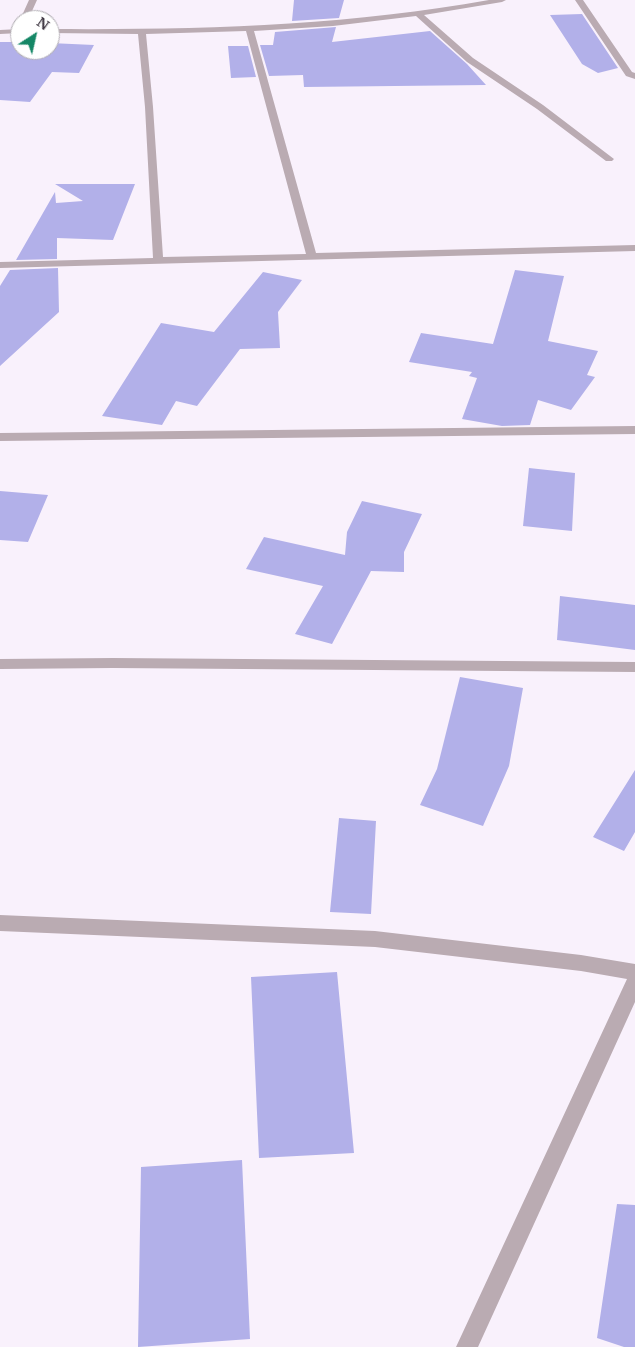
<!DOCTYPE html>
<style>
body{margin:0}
#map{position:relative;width:635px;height:1347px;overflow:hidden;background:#f9f1fc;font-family:Merriweather,serif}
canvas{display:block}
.north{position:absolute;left:10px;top:10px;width:50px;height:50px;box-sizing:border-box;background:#fff;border:1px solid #b1aeb3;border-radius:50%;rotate:35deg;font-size:14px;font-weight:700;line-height:20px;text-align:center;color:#3d3540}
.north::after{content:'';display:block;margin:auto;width:18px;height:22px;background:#158766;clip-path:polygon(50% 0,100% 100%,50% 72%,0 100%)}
</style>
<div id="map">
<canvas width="635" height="1347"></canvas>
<div class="north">N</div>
</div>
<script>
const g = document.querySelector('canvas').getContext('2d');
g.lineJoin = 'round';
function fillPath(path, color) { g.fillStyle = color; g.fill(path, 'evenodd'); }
const building = new Path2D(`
 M294,0h50l-5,18 -47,3z
 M582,14l36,54 -20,5 -16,-9 -32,-49z
 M336,27l-4,15 98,-11 37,33 19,21 -182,2 -1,-12 -34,1 -9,-31h13l2,-13z
 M0,42h20v8h30v-7l44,2 -15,28 -27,-1 -22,30 -30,-2z
 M228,46h20l8,31 -25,1z
 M55,184h80l-22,56 -56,-2v21l-41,1 39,-68 1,11 27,-2z
 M58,268l1,44 -59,54v-80l10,-16z
 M515,270l49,6 -16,65 50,10 -11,24 8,2 -24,33 -33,-10 -8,25 -28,1 -40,-7 15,-41 -8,-2 3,-4 -63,-10 12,-29 72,11z
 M263,272l39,8 -24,32 2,36 -40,1 -43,57 -21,-5 -14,24 -60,-9 59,-93 53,9z
 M529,468l46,5 -3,58 -49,-5z
 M0,491l48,4 -20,47 -28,-2z
 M362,501l60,13 -18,38v20l-33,-1 -39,73 -37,-10 28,-48 -77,-17 18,-32 81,18 2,-23z
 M560,596l75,9v45l-78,-10z
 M460,677l63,11 -14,78 -26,60 -63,-21 17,-36z
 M635,770v62l-11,19 -31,-14z
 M339,818l37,3 -5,93 -41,-2z
 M337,972l17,181 -95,5 -8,-181z
 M242,1160l8,179 -112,8 3,-180z
 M617,1204l18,1v142h-11l-27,-9z`);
const street = new Path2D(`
 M29,0h8l-9,20h-8z
 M489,0h17l-4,2 -78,13 49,43 70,47 71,54 -2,2h-6l-69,-52 -70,-47 -51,-46 -83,10 -79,5 62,222 319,-8v6l-635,17v-6l153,-4 -8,-151 -7,-73 -88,-1v-4c147,1 294,-3 439,-29zM246,31l60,223 -143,3 -10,-150 -7,-73z
 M575,0h8l49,72 3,1v6l-9,-3z
 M20,29v4l-20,1v-4z
 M635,426v8l-635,7v-8z
 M113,658l522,4v10l-522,-4 -113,1v-10z
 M0,915l375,16 206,24 54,9v38l-157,345h-22l171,-368 -46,-8 -206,-24 -375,-16z`);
fillPath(building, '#b2b0e9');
fillPath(street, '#baabb2');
</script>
